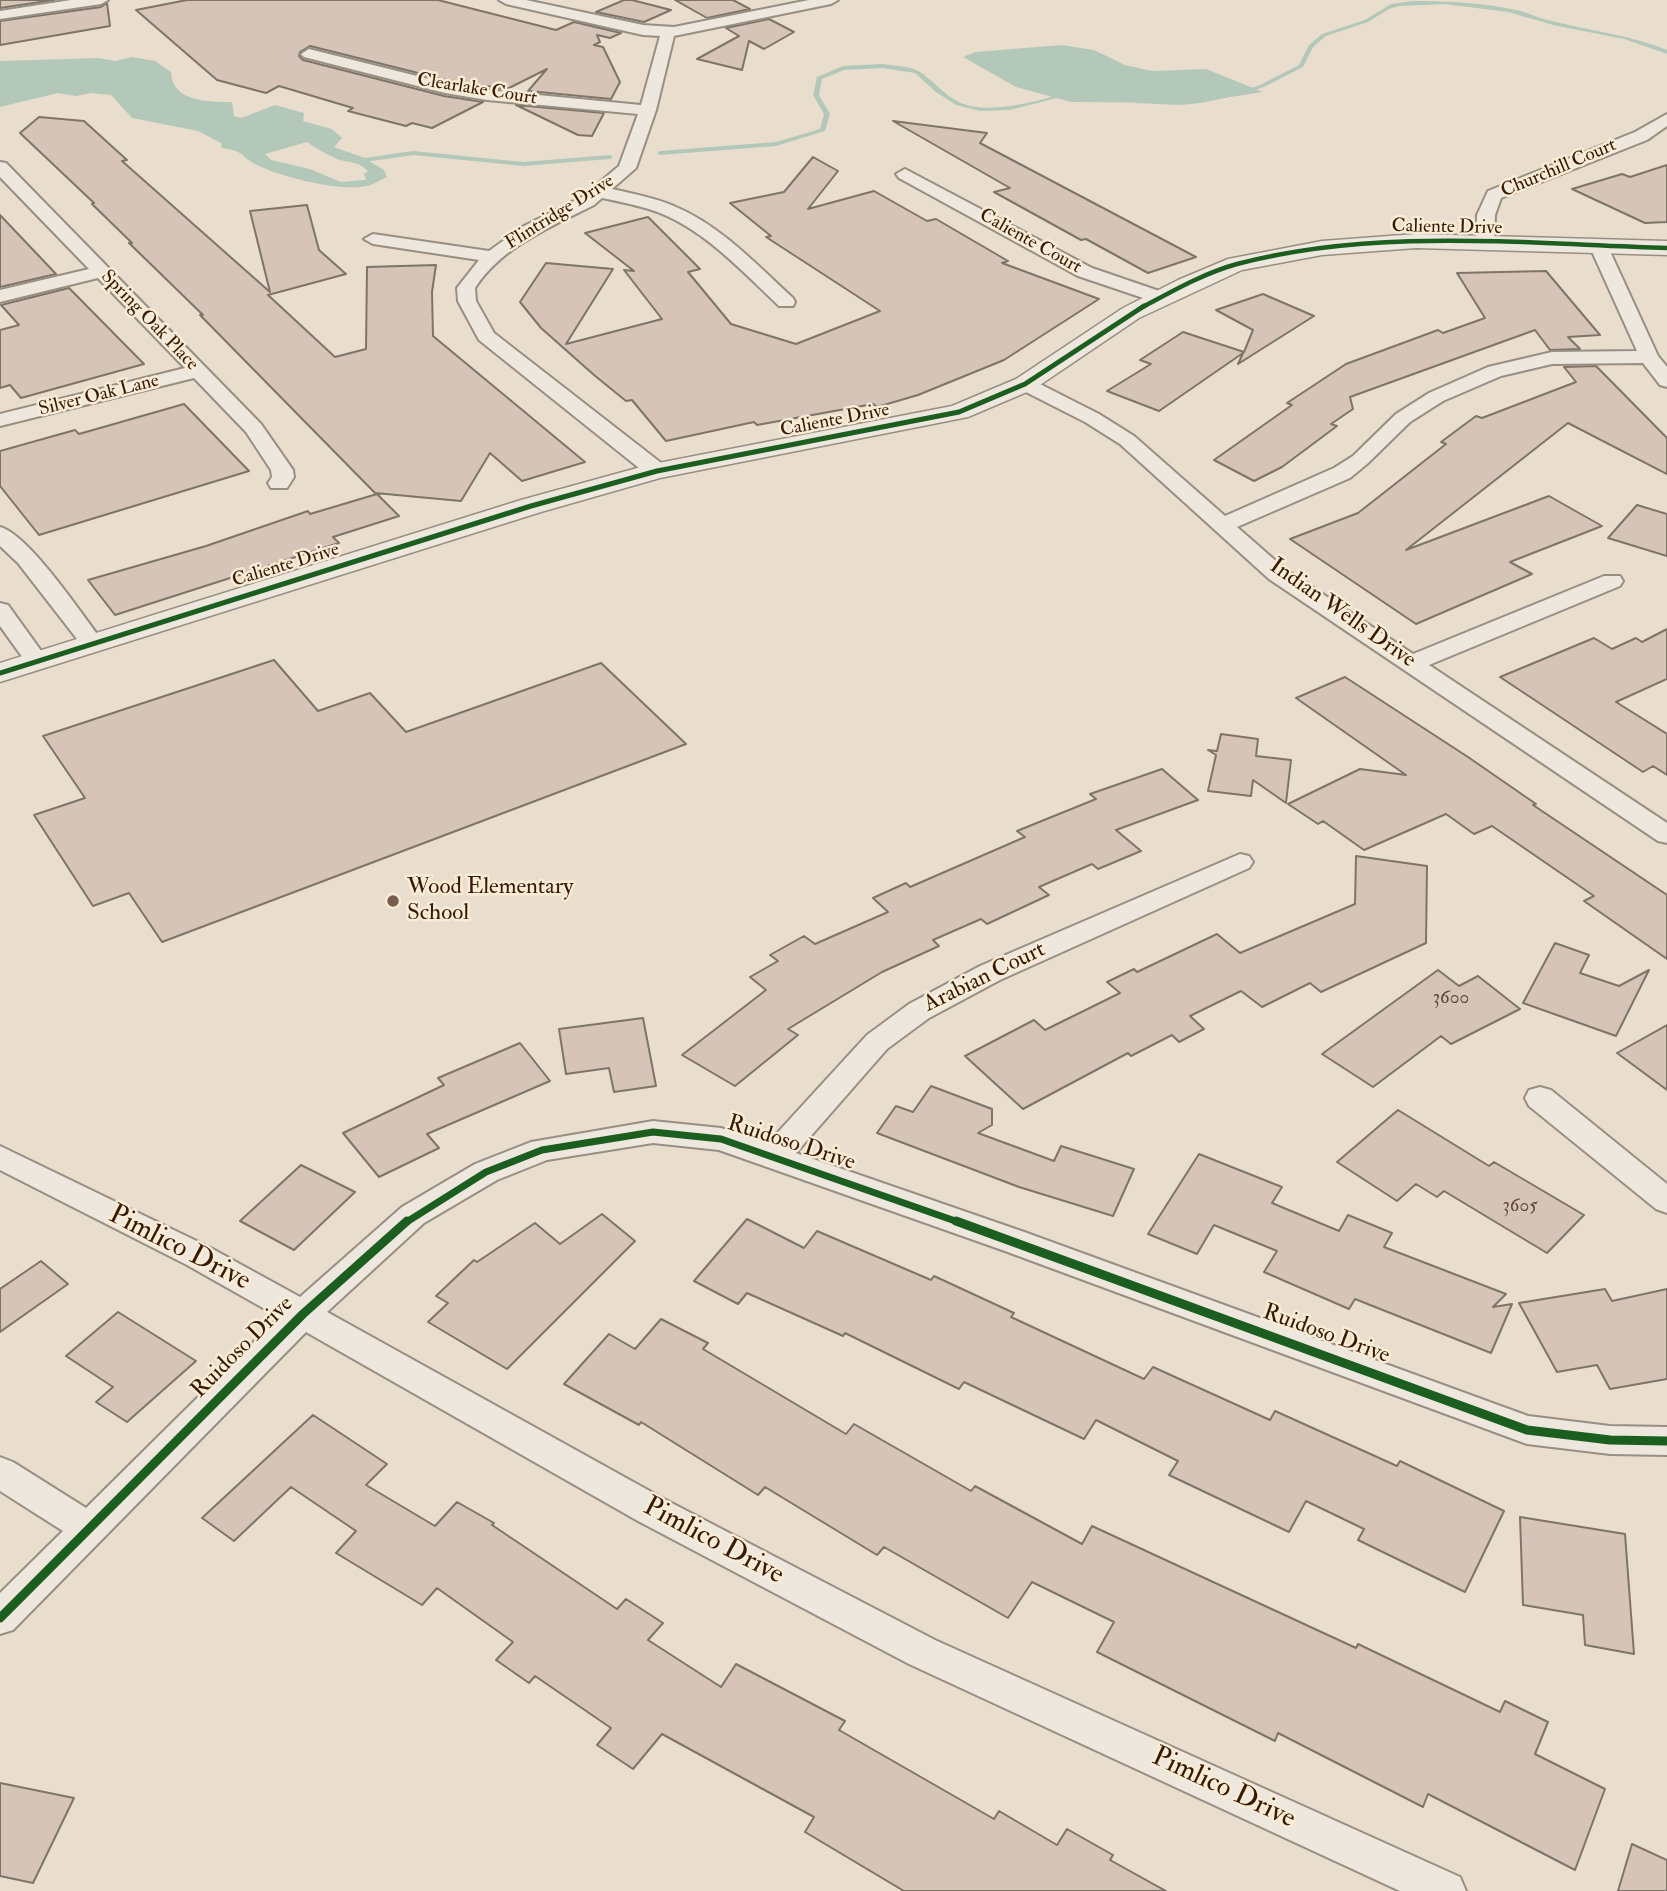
<!DOCTYPE html>
<style>
body{margin:0}
canvas{display:block;background:#e9decd}
</style>
<canvas width="1667" height="1891"></canvas>
<script>
const g = document.querySelector('canvas').getContext('2d');
g.lineJoin = 'round';
function fillPath(path, color) { g.fillStyle = color; g.fill(path, 'evenodd'); }
function strokePath(path, color, width, dash) { g.strokeStyle = color; g.lineWidth = width; g.lineCap = dash ? 'butt' : 'round'; g.setLineDash(dash || []); g.stroke(path); }
function write(font, color, halo, rows, align = 'center') {
  g.font = font + ' "IM FELL Double Pica",serif'; g.lineWidth = 5; g.setLineDash([]); g.textBaseline = 'middle'; g.strokeStyle = halo; g.fillStyle = color; for (const [text, x, y, turn = 0] of rows) {
    g.save(); g.translate(x, y); g.rotate((+turn || 0) * Math.PI / 180); g.textAlign = isNaN(turn) ? turn : align; if (halo) g.strokeText(text, 0, 0); g.fillText(text, 0, 0); g.restore();
  }
}
const water = new Path2D(`
 M1062,45l32,5 31,15 27,6 54,-2 57,23 -73,11 -119,-1 -55,-15 -53,-30 12,-5z
 M132,57l23,4 16,11c1,30 38,30 61,30l2,14 7,2 34,-13 29,8 -1,8 29,8 10,9 -8,9 28,10 22,13 3,7c-7,3 -14,8 -20,9 -27,6 -87,-9 -112,-22 -16,-9 -11,-13 -33,-16l-1,-5 -23,-12 -66,-13 -21,-23 -20,-2 -15,3 -18,-3 -58,14v-46l99,-3 16,3zM307,142c10,7 19,12 30,17 13,4 21,2 31,12l-4,3 2,6 -25,2 -31,-13 -39,-9 -6,-6z`);
const stream = new Path2D(`
 M1413,1c36,0 72,2 108,10 10,3 20,8 31,10 39,10 78,14 115,29v4l-43,-15 -71,-14 -45,-13 -64,-8 -45,2 -10,3 -21,13 -42,14 -13,11 -10,20 -39,20 -20,7 -43,9 -21,2 -44,-2 -3,-2 3,-2 44,2 21,-1 39,-8 20,-7 39,-20 10,-20 13,-11 43,-14 26,-16z
 M883,64c11,2 28,2 37,8 14,9 24,23 39,30 30,14 76,-1 107,-9l3,2 -59,15 -30,1 -24,-6 -20,-13 -21,-19 -32,-5 -39,2 -22,9 -3,16 11,19 -5,17 -49,15 -116,9 -3,-2 3,-2 116,-9 44,-13 4,-15 -11,-19 4,-18 26,-11z
 M413,151l110,11 87,-7 3,2 -3,2 -87,7 -110,-11 -48,7 -14,-5 3,-2 11,3z`);
const building = new Path2D(`
 M0,0h54l-54,8z
 M187,0h251l118,30 18,-8 47,11 -11,5 -13,-3 3,7 -6,3 9,2 17,35 -9,17 -83,-8 19,-22 -40,20 -61,-9 -136,-34 -10,6 -1,4 4,4 141,36 39,6 -51,26 -20,-5 -6,3 -58,-15 5,-3 -74,-22 -13,7 -49,-13 -81,-70z
 M624,0h8l39,10 -27,12 -48,-10z
 M675,0h58l17,9 -43,9z
 M107,3l3,23 -110,19v-24l101,-14z
 M769,19l25,13 -30,17 -15,-8 -7,29 -45,-11 42,-23 -13,-8z
 M516,105l88,8 -12,23 -14,-1z
 M39,117l45,4 43,39 -5,1 148,131 -20,-81 57,-6 12,45 27,24 -78,21 67,62 31,-8 1,-82 69,-2 -4,27 1,44 152,126 -63,19 -32,-28 -29,48 -86,-8 -175,-178h3l-74,-72h3l-40,-39 2,-1 -74,-70z
 M893,121l94,12 -7,10 216,114 -48,16 -62,-34 -5,1 -87,-48 16,-4z
 M813,157l25,14 -30,38 66,-18 53,30 9,-2 72,42 -6,2 97,36 -95,61 -86,35 -41,12 -4,-3 -116,21 -3,-3 -88,19 -34,-41 -6,1 -32,-26 -53,-47 -21,-26 26,-39 67,6 -47,75 96,-25 -38,-49 10,1 -49,-38 63,-16 52,52 -12,3 43,52 65,20 84,-33 -114,-74 5,-1 -41,-33 54,-11z
 M1667,165v57l-22,1 -73,-34 50,-15 8,3z
 M0,215l38,40 18,19 -56,13z
 M1546,271l54,64 -32,2 12,12 -30,1 -15,-20 -185,67 3,12 -22,15 6,2 -55,41 -28,14 -40,-21 78,-55 -5,-2 59,-39 92,-34 5,3 42,-15 -28,-45z
 M69,288l75,76 -123,34 -11,-13 -10,3v-58l19,-5 -18,-20z
 M1263,294l51,22 -76,48 5,-11 -84,58 -52,-20 44,-27 -11,-4 43,-28 61,20 9,-22 -37,-20z
 M1596,366l71,72v36l-99,-51 -162,127 143,-54 53,30 -92,36 22,12 -116,50 -126,-85 68,-26 88,-69 -5,-2 35,-26 6,2 94,-36 -12,-15z
 M184,404l65,67 -210,64 -39,-49v-35l75,-21 4,4z
 M377,494l22,22 -66,21 6,6 -224,72 -27,-35 118,-34 102,-35 2,3z
 M1637,505l30,9v42l-59,-18z
 M1667,629v50l-51,23 51,32v41l-14,-9 -10,6 -143,-95 94,-39 18,11 24,-11 6,4z
 M274,660l44,51 52,-18 36,39 195,-69 85,81 -524,198 -33,-49 -36,13 -59,-91 51,-17 -42,-62z
 M1345,677l123,80 68,47 -3,1 134,90v64l-83,-58 10,-5 -102,-70 -18,8 -28,-20 -82,36 -41,-29 -5,3 -30,-20 72,-35 46,6 -110,-77z
 M1221,734l37,5 -2,17 35,4 -5,43 -33,-23 -2,16 -43,-5 8,-36 -8,-5 9,1z
 M1162,769l36,31 -82,30 25,21 -43,18 -6,-5 -53,23 10,8 -62,29 -6,-5 -48,21 6,6 -57,26 -94,57 10,6 -63,51 -53,-31 84,-65 -16,-13 28,-16 -8,-6 34,-19 11,8 73,-32 -15,-14 33,-15 4,4 115,-50 -8,-6 79,-32 -6,-5z
 M1356,856l71,10 -1,77 -105,49 -11,-9 -48,24 -21,-16 -51,25 14,13 -25,13 -7,-7 -41,21 -3,-3 -105,56 -58,-53 69,-36 11,10 75,-37 -13,-11 27,-13 3,3 80,-38 23,19 115,-49z
 M1555,943l34,12 -9,18 39,13 30,-16 -33,66 -93,-33z
 M1438,970l21,16 19,-10 42,33 -69,35 -10,-8 -68,51 -51,-33z
 M643,1018l13,68 -42,6 -5,-24 -43,6 -7,-45z
 M1667,1025v65l-50,-37z
 M520,1043l30,38 -123,53 12,14 -60,29 -36,-44 101,-48 -6,-7z
 M931,1086l61,23v16l-14,8 76,28 7,-15 73,23 -21,47 -94,-29 -142,-54 19,-27 17,6z
 M1398,1110l91,56 5,-4 90,53 -37,38 -103,-62 -7,6 -21,-13 -19,17 -60,-39z
 M1199,1154l83,33 -10,16 67,28 9,-16 44,18 -8,14 122,47 -13,13 19,-3 -21,49 -136,-54 -6,10 -85,-37 13,-21 -63,-26 -17,29 -49,-20z
 M301,1165l54,27 -61,58 -54,-29z
 M602,1214l33,27 -128,128 -79,-47 20,-19 -12,-7 38,-36 3,2 58,-39 25,21z
 M747,1219l57,29 13,-17 114,49 3,-4 80,37 -3,4 133,62 9,-12 117,53 5,-9 122,55 3,-5 104,50 -39,81 -107,-52 6,-11 -58,-28 -17,31 -120,-57 9,-14 -82,-41 -12,19 -120,-57 -5,7 -114,-56 -2,3 -96,-43 -9,11 -44,-23z
 M41,1261l27,23 -68,48v-43z
 M1605,1289l7,12 55,-12v90l-57,10 -13,-24 -40,7 -38,-69z
 M118,1312l78,49 -69,61 -31,-20 17,-15 -47,-31z
 M661,1319l47,24 -5,6 143,85 8,-10 117,67 4,-5 107,58 10,-18 264,122 2,-4 142,68 5,-11 43,21 -13,32 70,35 -30,81 -147,-76 -5,13 -145,-74 -3,8 -178,-89 17,-30 -82,-40 -24,36 -124,-71 -7,8 -112,-68 -7,8 -117,-73 -2,3 -75,-41 45,-50 26,15z
 M313,1415l74,49 -21,21 69,41 22,-24 37,21 -2,2 125,84 9,-10 37,24 -15,17 73,47 15,-23 109,57 -6,9 155,89 5,-8 58,34 10,-16 46,26 -3,5 56,31h-262l-99,-59 9,-15 -152,-83 -29,35 -36,-24 14,-17 -76,-52 -6,7 -33,-23 17,-18 -76,-54 -15,17 -86,-52 20,-22 -65,-44 -57,54 -32,-23z
 M1520,1517l105,17 9,120 -49,-9 -2,-30 -60,-10z
 M0,1783l74,15 -41,85 -33,-7z
 M1632,1844l35,16v31h-49z`);
const minor = new Path2D(`
 M71,0h37l-7,4 -101,15v-8z
 M499,0h27l117,25 31,2 135,-27h29l-7,4 -157,32 -18,74 -20,58 -24,21c22,5 44,9 64,18 45,19 81,58 117,91l2,4 -2,4h-14c-36,-34 -72,-74 -119,-93 -18,-7 -38,-11 -58,-15l-8,7c-42,21 -93,42 -119,83l1,13 18,32 171,133 3,5 -3,5h-16l-170,-136 -21,-39 -1,-13 22,-28 -106,-16 -9,-5 9,-5 116,17 33,-24 60,-30 37,-31 19,-52 -151,-14 -42,-7 -141,-36 -3,-3 8,-5 136,34 42,7 154,15 19,-69 -17,-1 -137,-31z
 M1667,114v12l-20,14 -146,58 -6,17 -1,29 -9,5 -6,-1 -3,-4 1,-29 11,-24 147,-59z
 M0,162l6,1 255,261 32,46 1,7 -7,11h-16l-3,-5 4,-6 -1,-7 -25,-38 -52,-54 -194,48v-12l185,-46 -87,-90 -98,24v-12l89,-21 -89,-92z
 M905,169l187,99 76,26 2,4 -9,6 -83,-28 -179,-98 -3,-4z
 M1599,242l9,5 50,109 9,11v20l-7,-2 -17,-22 -91,1 -51,12 -58,25 -33,21 -43,42 -17,14 -113,49 48,42 128,85 191,-78h16l3,5 -3,5 -191,79 238,158v20l-9,-2 -389,-262 -149,-135 -35,-22 -67,-34 -3,-4 3,-4h14l67,34 35,22 91,80 109,-48 19,-12 43,-42 33,-21 59,-26 64,-15 85,-1 -47,-104z
 M0,527c28,7 81,86 100,111l4,5 -4,5h-16l-66,-85 -18,-17z
 M0,603l8,2 36,50 4,5 -4,5 -8,2 -8,-2 -28,-39z
 M1240,854l9,2 4,6 -4,6 -249,112 -71,38 -42,31 -91,104 231,80 501,183 82,10 57,1v28l-57,-1 -83,-10 -522,-193 -286,-101 -66,-7 -106,17 -50,20 -73,43 -97,89 337,187 271,141 525,237 6,14h-66l-491,-227 -271,-143 -332,-189 -293,298 -13,4v-41l63,-62 -63,-40v-34l13,5 73,46 193,-191 -92,-52 -187,-95v-24l209,101 91,50 102,-90 73,-43 56,-22 122,-21 68,7 47,15 99,-108 42,-31 71,-38z
 M1540,1087l11,3 116,94v29l-11,-4 -127,-103 -4,-8 4,-8z`);
const tertiary = new Path2D(`
 M1416,234l251,7v14l-251,-7 -94,7 -80,15 -103,48 -105,71 -66,28 -308,61 -119,34 -541,170v-19l521,-163 127,-35 304,-59 64,-27 107,-71 55,-28 50,-21 94,-18z`);
const cyclewayFar3 = new Path2D(`
 M1141,308c30,-16 63,-35 96,-44 139,-37 289,-20 430,-16`);
const cyclewayFar2 = new Path2D(`
 M0,673l531,-167 126,-35 302,-59 66,-28 119,-78`);
const cyclewayFar1 = new Path2D(`
 M405,1223l81,-51 56,-22 111,-18 68,7 240,84`);
const cycleway = new Path2D(`
 M956,1221l571,209 83,10 57,1
 M0,1618l303,-304 104,-93`);
const markers = [
 [393,901,7,"#755f4c"]
];
const farStreetnames = [
 ["Clearlake Court",477,90,9],
 ["Churchill Court",1559,169,-23],
 ["Flintridge Drive",560,213,-32],
 ["Caliente Drive",1447,228,1],
 ["Caliente Court",1030,242,29],
 ["Spring Oak Place",149,321,46],
 ["Silver Oak Lane",99,396,-14],
 ["Caliente Drive",835,421,-11],
 ["Caliente Drive",286,566,-17]
];
const numberNames = [
 ["3600",1451,999],
 ["3605",1520,1207]
];
const streetNames = [
 ["Indian Wells Drive",1342,614,35],
 ["Arabian Court",985,978,-26],
 ["Ruidoso Drive",791,1144,18],
 ["Ruidoso Drive",1326,1335,20],
 ["Ruidoso Drive",243,1348,-45]
];
const poiNames = [
 ["Wood Elementary",407,888],
 ["School",407,914]
];
const nearStreetnames = [
 ["Pimlico Drive",179,1249,27],
 ["Pimlico Drive",713,1542,28],
 ["Pimlico Drive",1223,1789,25]
];
fillPath(water, '#b4c8ba');
fillPath(stream, '#b4c8ba');
fillPath(building, '#d5c4b7');
strokePath(building, '#7e7468', 2);
strokePath(minor, '#988e82', 4);
strokePath(tertiary, '#988e82', 3);
fillPath(minor, '#ede7de');
fillPath(tertiary, '#ede7de');
strokePath(cyclewayFar3, '#1b5e20', 4.5);
strokePath(cyclewayFar2, '#1b5e20', 5);
strokePath(cyclewayFar1, '#1b5e20', 7);
strokePath(cycleway, '#1b5e20', 9);
for (const [x, y, r, color] of markers) { const dot = new Path2D(); dot.arc(x, y, r, 0, 2 * Math.PI); g.fillStyle = color; g.fill(dot); strokePath(dot, '#f9ecd6', 2.5); }
write('19px', '#371a06', '#f9ecd6', farStreetnames);
write('19px', '#5e4432', null, numberNames);
write('23px', '#371a06', '#f9ecd6', streetNames);
write('23px', '#371a06', '#f9ecd6', poiNames, 'left');
write('28px', '#371a06', '#f9ecd6', nearStreetnames);
</script>
